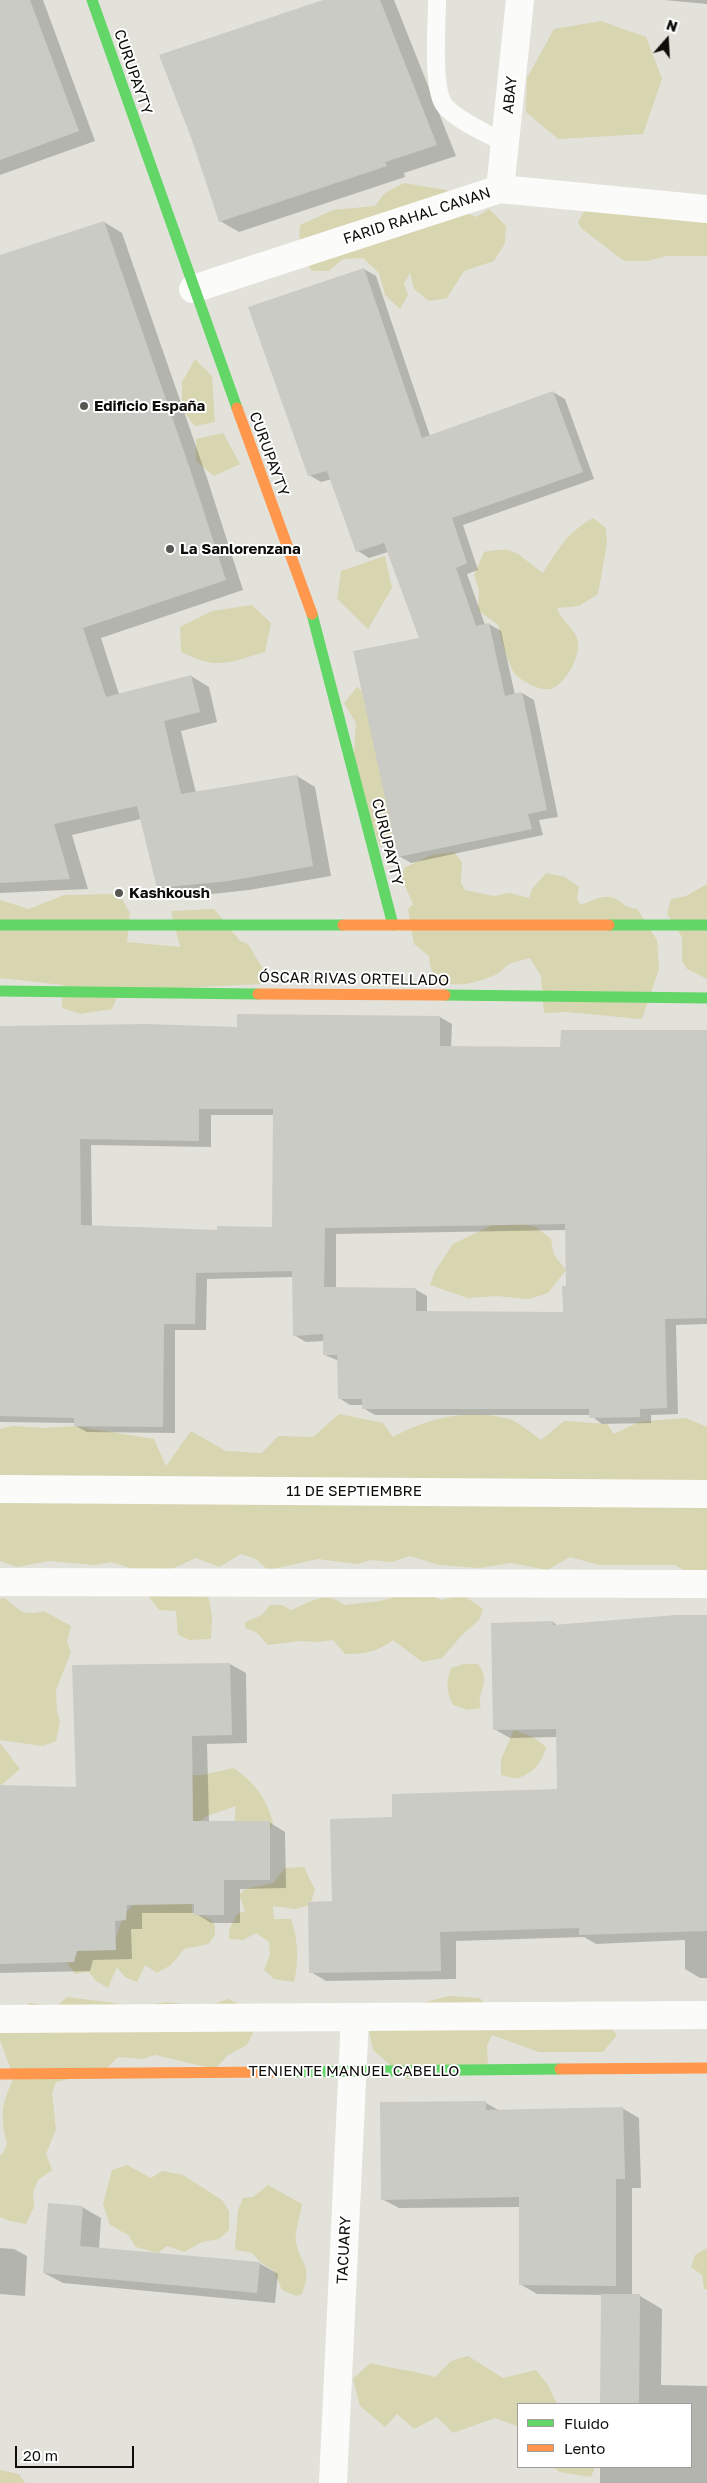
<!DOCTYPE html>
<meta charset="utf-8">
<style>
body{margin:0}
#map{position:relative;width:707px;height:2483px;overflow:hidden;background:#e2e2da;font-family:"Golos Text",sans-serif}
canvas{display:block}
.legend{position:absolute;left:517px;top:2403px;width:175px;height:65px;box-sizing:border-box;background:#fff;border:1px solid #9f9e9d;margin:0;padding:6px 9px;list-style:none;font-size:15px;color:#0e0d09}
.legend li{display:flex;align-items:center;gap:10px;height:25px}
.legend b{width:25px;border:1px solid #9f9e9d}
.north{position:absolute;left:642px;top:15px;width:50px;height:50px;-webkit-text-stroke:4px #fff;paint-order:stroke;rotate:19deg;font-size:14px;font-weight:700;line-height:20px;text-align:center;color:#0e0d09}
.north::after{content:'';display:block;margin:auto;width:18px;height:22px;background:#0e0d09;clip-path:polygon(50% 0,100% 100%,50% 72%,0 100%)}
.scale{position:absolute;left:15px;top:2446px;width:119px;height:22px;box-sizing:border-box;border:2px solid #0e0d09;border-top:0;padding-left:6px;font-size:15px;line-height:18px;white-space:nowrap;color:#0e0d09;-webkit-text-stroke:4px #fff;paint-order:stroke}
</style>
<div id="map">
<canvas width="707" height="2483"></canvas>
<ul class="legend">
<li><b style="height:6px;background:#63d668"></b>Fluido</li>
<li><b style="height:6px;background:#ff974d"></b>Lento</li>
</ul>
<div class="north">N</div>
<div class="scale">20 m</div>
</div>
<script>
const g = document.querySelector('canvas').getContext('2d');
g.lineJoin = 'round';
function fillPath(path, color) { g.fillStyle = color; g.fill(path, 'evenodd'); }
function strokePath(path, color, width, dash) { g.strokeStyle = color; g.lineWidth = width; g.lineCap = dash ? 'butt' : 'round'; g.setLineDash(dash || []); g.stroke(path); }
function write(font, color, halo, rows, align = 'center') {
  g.font = font + ' "Golos Text",sans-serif'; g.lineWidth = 4; g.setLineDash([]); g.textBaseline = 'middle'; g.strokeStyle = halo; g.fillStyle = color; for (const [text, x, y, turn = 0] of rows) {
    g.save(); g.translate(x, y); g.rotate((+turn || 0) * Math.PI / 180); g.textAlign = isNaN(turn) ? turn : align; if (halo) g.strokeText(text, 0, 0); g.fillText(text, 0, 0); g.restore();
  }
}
const green = new Path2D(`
 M601,21l45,16 16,42 -19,55 -85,5 -32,-27 1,-34 27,-49z
 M404,183l48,8 12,21 12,5 13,-8 17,17 -1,17 -11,18 -30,10 -17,27 -18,3 -15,-12 -4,-16 -6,11 4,11 -8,14 -15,-14 -6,-22 -16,-15 -20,1 -14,12h-17c-10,-14 -14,-30 -12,-46l33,-15 42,-4 10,-13z
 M586,208l121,9v39h-41l-19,5h-23l-43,-33 -3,-6z
 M195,359l17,17 3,46 -20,4 -13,-17v-27z
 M223,433l17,31 -26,12 -18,-15v-22z
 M593,518l13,10 1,16 -9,50 -19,12 -22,2c4,14 20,21 21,35 2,14 -12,39 -25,45 -11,5 -30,-6 -38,-14 -5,-5 -16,-41 -17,-49l-20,-15 1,-20 -5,-15 10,-23c35,-7 33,4 59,21 14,-23 26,-42 50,-55z
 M385,556l7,32 -24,41 -31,-30 4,-28z
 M252,605l19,18 -6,29c-38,11 -47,18 -84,0l-1,-25 32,-16z
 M357,687l28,21 15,134 -20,5 -27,-79 3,-45 -12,-20z
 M454,852l8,10 -1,21 4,7 29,6 16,-3 19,5 3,-9 14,-16 19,4 14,10 -2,12 4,6c10,-4 25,-12 35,-6 8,5 10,9 21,10l20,31 2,29 -17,50 -77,-7 -21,1 -3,-37 -11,-18c-6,2 -13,3 -19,5 -6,3 -9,9 -16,12 -25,11 -65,20 -66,-19l-15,-12 -6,-35 5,-5 -11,-25 2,-11 27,-13z
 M707,884v95l-20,-10 -5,-8v-24l-15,-23 4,-15 15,-3z
 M119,894l11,19 -3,29 53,5 -9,-36 43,-2 26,32 8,3 15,25 -2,15 -141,7 -8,18 -31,5 -19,-6 1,-23 -63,-7v-78l29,9 35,-14z
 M519,1223l17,4 15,12 3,16 12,15 -18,23 -19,6 -32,-3 -29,2 -38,-13 5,-14 18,-27 41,-20z
 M339,1414l44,9 10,14c34,-19 73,-28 112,-19 12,2 26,15 36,22l23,-19 43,3 7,10 25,-12 47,-4 21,9v153l-5,2 -27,-17h-76l-29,-8 -23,13 -36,-7 -32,5 -40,-3 -29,-9 -18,6 -20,-2 -15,4 -39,-5 -50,11 -12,-11 -15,-5 -22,13 -23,-9 -40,18 -45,-14 -17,3 -44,-4 -33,6 -17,-6v-132l13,-3 33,2 28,-2 80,13 12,27 25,-35 35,20 36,2 16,-17 35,1z
 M207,1589l5,28 -1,22 -22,1 -11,-5 -2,-24 -17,-1 -13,-17z
 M421,1590l20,10 22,-5 20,14 -4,11 -17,15 -20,23 -20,4 -29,-22c-16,12 -28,14 -48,14l-12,-14 -17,2 -16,-1 -32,4 -12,-13 -11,-4v-6l17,-7 8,-10h12l9,5c21,-8 34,-20 53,-5l36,-4z
 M5,1598c16,14 18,18 39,13l27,15 -4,16 4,10 -15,38 1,22 3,9 -4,20 -13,5 -43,-6v-141z
 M464,1664h14c15,19 -3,29 3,44l-13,2 -15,-5c-7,-14 -7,-22 -2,-37z
 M514,1730l19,7 13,10c-3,14 -14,28 -29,31 -4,1 -11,-2 -16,-3v-16z
 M0,1743l20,26 -20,17z
 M234,1768c20,14 33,31 39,55l-6,12 -33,-8 2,-21 -29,10 -13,10 -20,-37 13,-14h15z
 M304,1867l11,23 -5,15 -15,4 -22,-3 1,13h17c7,20 8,41 3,63l-20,-3 -10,-9 6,-16 -1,-12 -13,-9 -13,7 -14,-1v-9l8,-16 8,-3 -6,-16 6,-6 28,-6 12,-15z
 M192,1888v25l18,6 5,6v10l-7,9 -24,5 -13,16 -14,8 -12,-8 -8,17 -12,-5 -8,-10 -9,21 -12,-7 -7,-9 -14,2 -8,-11 -1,-10 48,-11 10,-28 12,-12z
 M448,1996l32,2 18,26 104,-8 15,19 -14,17h-64l-47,-17 -5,11 1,20 -82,13 -33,-29 -4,-19 32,-22z
 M67,1997l71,9 29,-4 38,5 23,-8 24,12 5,14 -10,20 -19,10 -13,14 -60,-14 -13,4 -24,-2 -14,14 -48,11 -4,11 4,36 -10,25 6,16 -14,10 -5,12 1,15 -8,17 -17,-3 -9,-4v-62h2l5,-11c-7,-28 -6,-40 7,-66l-14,-38v-18l20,2 9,-21 28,3z
 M127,2165l24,13 11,-7 21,4 39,25 7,11v19l-10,9 -17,3 -18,10 -17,-6 -9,7 -22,-6 -8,-12 -18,-10 -7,-21 9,-34z
 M268,2185l34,19c-1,9 -8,30 -6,38 5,25 17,21 6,52l-6,2 -14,-6 -8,-19 -14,-9 -8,-9 -17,-3 3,-40 5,-12 10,-1z
 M707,2248v42l-3,-1 -2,-14 -11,-8 4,-12z
 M468,2356l35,22 33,-8 12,15 9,19h-39v25l-1,-3 -22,-8 -42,15 -16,-16 -23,12 -17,-15 -12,13 -25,-21 -7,-27 17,-16c22,6 43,7 65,14l16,-16z
 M554,2467h41l-4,10 -32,-5z
 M0,2470l19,4 6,9h-25z`);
const shadow = new Path2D(`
 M0,0h43l52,141 -95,34z
 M327,0h67l62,156 -52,17 1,4 -166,55 -19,-11z
 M664,0h43v4z
 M104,222l18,11 86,248 35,109 -142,48 18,56 72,-18 18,11 8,35 -36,9 15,62 101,-17 18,11 16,89 -82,14 -73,8 -18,-11 -17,-68 -69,16 16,54 -88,4v-637z
 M364,269l12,7 54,160 123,-44 12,7 29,80 -131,46 15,45 -11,4 18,51 4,-1 12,7 14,64 7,-2 12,7 24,117 -19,3 4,15 -132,28 -12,-7 21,-217 -32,-87 -19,6 -11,-7 -26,-72 -11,3 -12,-7z
 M440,1017l12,7 -1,24h111v-17l145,1v292l-31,1 2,89 -27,1v8l-49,1 -12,-9h-215l-12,-7v-3h-13l-11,-7v-37l-14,-6 -1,-14 -18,1 -12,-7 -1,-58 -86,2 -1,51h-31v103l-88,-1 -11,-6v-3l-76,-1v-395l238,1zM211,1115h63l-1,113 -55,3 -126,-4 -1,-82 120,2zM566,1230l1,58 -3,25h-137v-17l-12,-7h-79v-55z
 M707,1616v362h-7l-15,-9v-29l-89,4 -12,-7 -128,4v38l-130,2 -15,-9 22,-70 61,-83 164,-29 -1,-53 -47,1 -16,-9 59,-107 5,4z
 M230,1664l16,9 1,70 -40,1 2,79 60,-1 16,10 1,56 -46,1v34h-29l-16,-10h-53v16h-11l1,30 -39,1 -3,11 -90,2v-168l77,-17z
 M486,2103l14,8 122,-3 17,10 2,70h-9v108h8l22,13 -1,76 46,1v97h-107v-16h91v-63h-90l2,-109 -66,-1 -17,-10 1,-77 -122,1 -17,-9 -1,-95z
 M82,2207l19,11 -2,31 160,14 19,11 -3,29 -212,-20 -19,-10z
 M0,2248l14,1 13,7 -2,40 -25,-2z`);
const building = new Path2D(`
 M0,0h30l49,131 -79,29z
 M323,0h57l57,145 -52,17 2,4 -168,56 -27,-82 -33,-85z
 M104,221l86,248 36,111 -143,48 23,69 85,-22 9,37 -36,9 17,73 116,-19 16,91 -84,15 -72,7 -20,-82 -83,18 16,55 -70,4v-628z
 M364,268l58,170 131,-47 30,81 -131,46 15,45 -11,5 20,58 13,-3 16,73 17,-4 25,118 -19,4 4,15 -134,28 -45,-206 66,-13 -35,-95 -28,9 -29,-81 -19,5 -60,-169z
 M237,1014l203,2v30l120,1 1,-17h146l-1,288 -41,1 2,89 -27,1v8l-51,1v-9h-227v-10h-24l-1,-44h-14v-21l-30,2 -1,-65 -96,2 -1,51h-31l-1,103 -89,-1v-8l-74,-2v-390l147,-2 90,3zM199,1109h74l-1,118 -55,-1v4l-136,-5 -1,-86 119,2zM565,1224l1,62h-4l1,26 -147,-1v-23l-92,-1 1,-59z
 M676,1615h31v316l-128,4v-7l-139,4 1,39 -132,2 -1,-71 24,-1 -2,-82 62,-2v-23l165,-5 -1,-60 -63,1 -2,-107 62,-2v4z
 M230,1663l2,72 -40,1 1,85h77v59h-46v35h-30v-11l-67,1 -1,15 -11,1 1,29 -39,1 -3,11 -74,2v-179l76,2 -4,-122z
 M486,2101v9l137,-3 2,72h-9v107l-97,-1v-88l-138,3 -1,-98z
 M48,2203l35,3 -3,40 180,16 -3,31 -214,-20z
 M601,2294h39l-1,110h-39z`);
const lane = new Path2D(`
 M437,0c0,24 -5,84 6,103 8,15 46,31 61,40`);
const street = new Path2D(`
 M500,189l20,-189
 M193,289l307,-100 207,20
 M0,1489l707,5
 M0,1582l707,2
 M0,2019l707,-4
 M333,2483l22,-466`);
const fast = new Path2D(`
 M92,0l145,408
 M312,614l81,311
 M0,925h343
 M609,925h98
 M0,991l258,3
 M445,995l262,3
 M275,2072l285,-3`);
const slow = new Path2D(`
 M237,408l75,206
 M343,925h266
 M258,994l187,1
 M560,2069l147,-1
 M0,2074l275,-2`);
const markers = [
 [84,406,5,"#585852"],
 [170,549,5,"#585852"],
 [119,893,5,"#585852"]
];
const streetNames = [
 ["CURUPAYTY",133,72,71],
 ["ABAY",510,95,-84],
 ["FARID RAHAL CANAN",417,216,-18],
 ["CURUPAYTY",269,454,70],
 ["CURUPAYTY",387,842,76],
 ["ÓSCAR RIVAS ORTELLADO",354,979,1],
 ["11 DE SEPTIEMBRE",354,1491],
 ["TENIENTE MANUEL CABELLO",354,2071],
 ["TACUARY",344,2250,-87]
];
const poiNames = [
 ["Edificio España",94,406],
 ["La Sanlorenzana",180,549],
 ["Kashkoush",129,893]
];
fillPath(green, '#d8d5b1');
fillPath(shadow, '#0003');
fillPath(building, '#cbcbc6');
strokePath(lane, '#fbfbf9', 18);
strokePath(street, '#fbfbf9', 28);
strokePath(fast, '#63d668', 11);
strokePath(slow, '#ff974d', 11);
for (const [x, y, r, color] of markers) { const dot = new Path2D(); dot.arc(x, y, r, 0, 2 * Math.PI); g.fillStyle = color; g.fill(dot); strokePath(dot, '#fff', 2); }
write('15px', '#0e0d09', '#fff', streetNames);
write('bold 15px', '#0e0d09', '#fff', poiNames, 'left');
</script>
